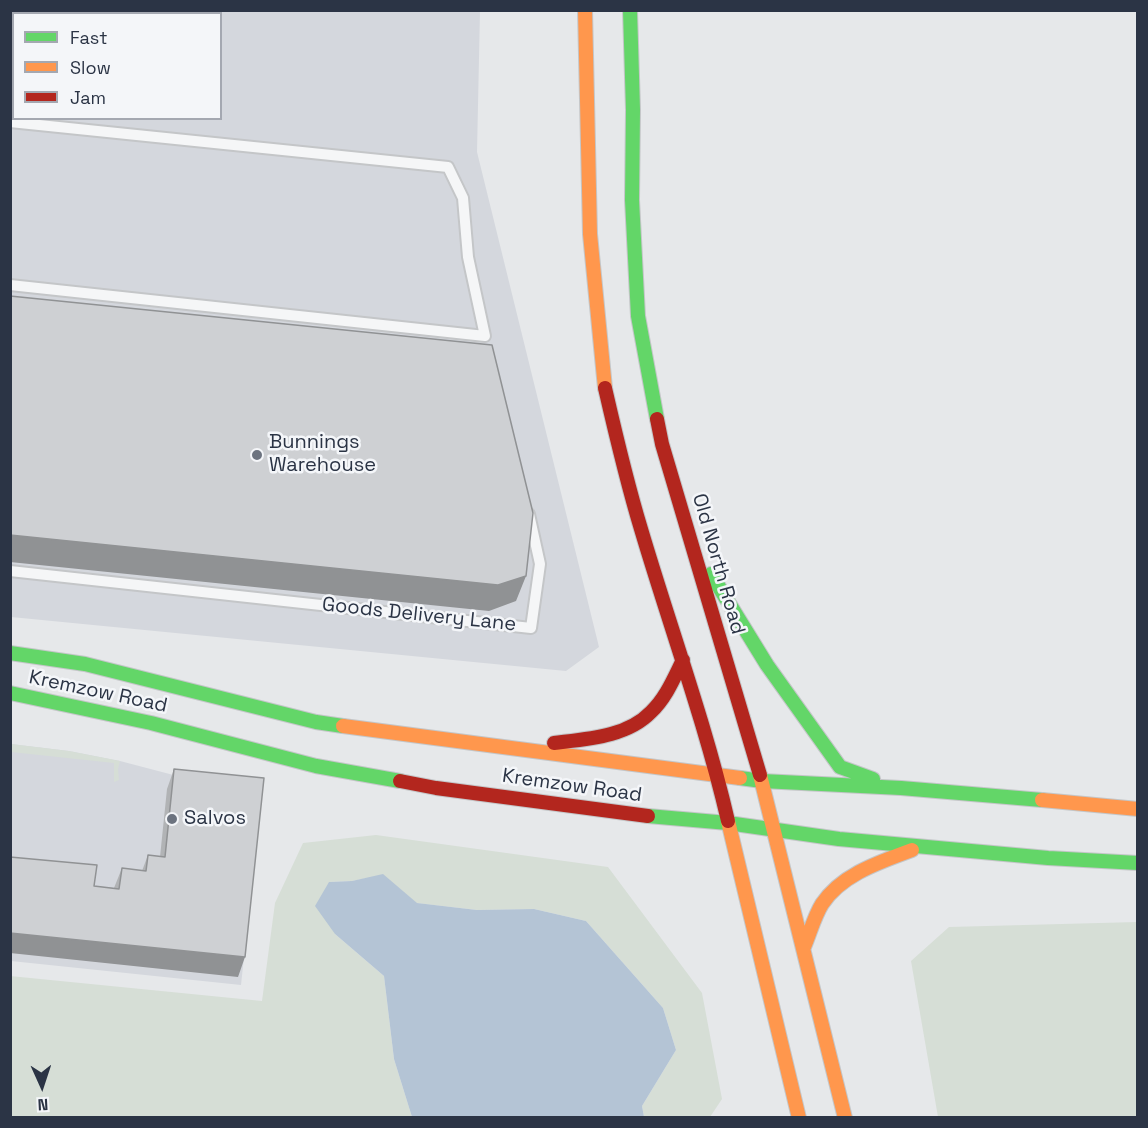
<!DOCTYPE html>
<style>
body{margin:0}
#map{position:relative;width:1148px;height:1128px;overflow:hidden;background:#e6e8ea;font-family:"Space Grotesk",sans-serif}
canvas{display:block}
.frame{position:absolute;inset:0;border:12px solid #2b3445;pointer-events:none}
.legend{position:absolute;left:12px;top:12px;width:210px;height:108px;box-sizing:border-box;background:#f4f6f9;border:2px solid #a4a8b1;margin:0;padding:8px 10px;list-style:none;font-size:18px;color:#2b3445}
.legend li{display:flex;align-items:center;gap:12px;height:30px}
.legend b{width:30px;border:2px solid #a4a8b1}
.north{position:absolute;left:12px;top:1056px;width:60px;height:60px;-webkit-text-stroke:4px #f4f6f9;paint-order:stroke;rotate:177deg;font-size:16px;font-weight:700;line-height:24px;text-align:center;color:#2b3445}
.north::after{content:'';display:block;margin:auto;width:21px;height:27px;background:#2b3445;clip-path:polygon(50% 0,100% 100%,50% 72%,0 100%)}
</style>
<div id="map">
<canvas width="1148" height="1128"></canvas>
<div class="frame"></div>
<ul class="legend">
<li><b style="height:8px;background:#63d668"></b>Fast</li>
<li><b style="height:8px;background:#ff974d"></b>Slow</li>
<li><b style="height:8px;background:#b3261e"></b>Jam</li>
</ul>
<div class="north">N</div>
</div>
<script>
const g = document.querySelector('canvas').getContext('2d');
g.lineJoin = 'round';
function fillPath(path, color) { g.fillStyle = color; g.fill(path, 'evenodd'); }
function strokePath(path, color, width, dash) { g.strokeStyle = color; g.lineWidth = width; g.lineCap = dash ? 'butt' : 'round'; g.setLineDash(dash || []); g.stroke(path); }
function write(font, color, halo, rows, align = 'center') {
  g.font = font + ' "Space Grotesk",sans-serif'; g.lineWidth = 5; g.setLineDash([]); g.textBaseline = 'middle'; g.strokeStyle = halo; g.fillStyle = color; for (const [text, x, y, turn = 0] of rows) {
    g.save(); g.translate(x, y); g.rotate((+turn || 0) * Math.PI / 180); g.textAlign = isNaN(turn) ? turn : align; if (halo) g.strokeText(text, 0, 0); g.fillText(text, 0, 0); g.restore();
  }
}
const built = new Path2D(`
 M10,11h470l-3,141 122,495 -33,24 -555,-54zM14,14h206v104h-206z
 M11,744l58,7 51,10 141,37 -20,187 -230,-24z`);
const green = new Path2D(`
 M11,744l58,7 51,10 -2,8 1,11 -5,2v-19l-103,-11z
 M376,835l232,32 94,126 20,106 -12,18h-66l-2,-11 34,-56 -13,-42 -77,-87 -52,-12 -57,1 -61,-7 -33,-28 -31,6 -23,1 6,52 49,42 10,83 18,58h-401l-1,-141 252,25 13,-98 28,-60z
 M1137,922v195h-199l-27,-156 38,-34z`);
const water = new Path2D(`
 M383,874l34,29 60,7 57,-1 52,12 77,87 13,42 -34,56 2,11h-232l-18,-58 -10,-83 -49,-42 -20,-28 14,-24 23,-1z`);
const lane = new Path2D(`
 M10,122l438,45 15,31 5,59 17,79 -475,-51
 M10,571l521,57 9,-64 -11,-50`);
const fast = new Path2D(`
 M630,10l3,100 -1,90 6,116 19,103
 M711,574l56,91 73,102 33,12
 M10,653l75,11 231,58 27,4
 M10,693l141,30 165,43 84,15
 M740,778l22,3 139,7 141,12
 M648,816l80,7 111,16 209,19 90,5`);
const slow = new Path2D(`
 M585,10l5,224 15,154
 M343,726l397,52
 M760,775l85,343
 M1042,800l96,9
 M728,821l71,297
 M804,947c6,-14 10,-30 18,-43 20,-30 58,-42 90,-54`);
const jam = new Path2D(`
 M605,388c11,48 22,95 36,141 29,98 64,193 87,292
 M657,419l5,25 98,331
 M554,743c33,-4 73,-6 97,-31 15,-14 23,-34 32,-52
 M400,781l36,7 212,28`);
const wall = new Path2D(`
 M174,769l64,208 -144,-91 20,2 8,-20 20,3 6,-16 12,2 7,-68z`);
const shadedWall = new Path2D(`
 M10,10h131l-1,4h-126v3h-4z
 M10,535l516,41 -10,25 -27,10 -479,-49z
 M10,933l235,24 -7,20 -228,-24z`);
const building = new Path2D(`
 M143,10h30l-1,4h-29z
 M10,296l482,49 41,168 -7,63 -28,9 -488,-50z
 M174,769l90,9 -19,179 -235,-24v-76l87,8 -3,21 25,3 3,-21 24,3 2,-16 17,2z`);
const markers = [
 [257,455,6,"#6c737f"],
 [172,819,6,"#6c737f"]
];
const poiNames = [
 ["Bunnings",269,443],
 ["Warehouse",269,466],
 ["Salvos",184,819]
];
const streetNames = [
 ["Old North Road",718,564,74],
 ["Goods Delivery Lane",419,615,6],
 ["Kremzow Road",98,692,12],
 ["Kremzow Road",572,786,8]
];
fillPath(built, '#d4d7dd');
fillPath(green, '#d6ded6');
fillPath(water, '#b4c4d5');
strokePath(lane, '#c4c6c8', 14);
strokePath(fast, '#c4c6c8', 16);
strokePath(slow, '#c4c6c8', 16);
strokePath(jam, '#c4c6c8', 16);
strokePath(lane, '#f5f6f7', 10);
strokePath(fast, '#63d668', 14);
strokePath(slow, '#ff974d', 14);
strokePath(jam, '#b3261e', 14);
fillPath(wall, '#b1b3b5');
fillPath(shadedWall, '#909294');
fillPath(building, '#ced0d3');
strokePath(building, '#909294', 1.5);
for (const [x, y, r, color] of markers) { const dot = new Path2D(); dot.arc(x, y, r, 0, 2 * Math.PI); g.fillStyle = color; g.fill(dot); strokePath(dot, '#f4f6f9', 2); }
write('20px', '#2b3445', '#f4f6f9', poiNames, 'left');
write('20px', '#2b3445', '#f4f6f9', streetNames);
</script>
